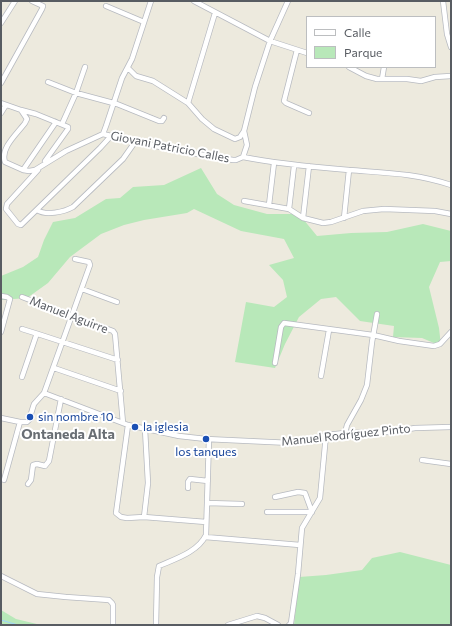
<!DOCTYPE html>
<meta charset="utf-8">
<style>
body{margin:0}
#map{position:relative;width:452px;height:626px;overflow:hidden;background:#edeade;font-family:Commissioner,sans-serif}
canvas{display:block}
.frame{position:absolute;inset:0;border:2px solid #585c62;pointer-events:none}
.legend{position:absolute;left:306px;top:16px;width:130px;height:52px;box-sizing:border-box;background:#fff;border:1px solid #bcbec0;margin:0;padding:5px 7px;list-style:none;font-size:12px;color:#585c62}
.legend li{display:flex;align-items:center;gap:8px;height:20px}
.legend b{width:20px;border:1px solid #bcbec0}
</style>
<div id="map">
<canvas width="452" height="626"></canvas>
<div class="frame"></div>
<ul class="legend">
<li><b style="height:5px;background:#fff"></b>Calle</li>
<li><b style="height:11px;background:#b8e8b9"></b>Parque</li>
</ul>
</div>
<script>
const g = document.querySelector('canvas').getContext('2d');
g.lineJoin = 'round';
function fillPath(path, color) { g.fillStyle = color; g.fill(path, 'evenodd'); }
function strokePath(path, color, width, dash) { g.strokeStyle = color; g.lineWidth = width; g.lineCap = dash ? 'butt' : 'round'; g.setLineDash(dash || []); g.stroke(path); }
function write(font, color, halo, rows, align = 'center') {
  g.font = font + ' Commissioner,sans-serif'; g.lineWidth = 4; g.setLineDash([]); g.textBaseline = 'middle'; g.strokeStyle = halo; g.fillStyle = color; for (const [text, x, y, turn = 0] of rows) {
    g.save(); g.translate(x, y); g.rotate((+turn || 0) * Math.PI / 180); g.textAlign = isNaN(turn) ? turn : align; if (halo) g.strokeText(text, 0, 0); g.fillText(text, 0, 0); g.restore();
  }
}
const green = new Path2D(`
 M201,168l16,26 17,11 33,9h32l18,22 34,-3 36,-1 36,-8 28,7v30l-11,1 -11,25 10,41 2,18 -19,-8 -29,-1 1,-11 -34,-5 -24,-24 -15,2 -22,18 -14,27 -10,24 -40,-6 11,-60 28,5 13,-10 -4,-17 -14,-15 25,-7 -10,-19 -43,-8 -47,-22 -7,4 -43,7 -20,5 -23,9 -31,23 -22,26 -21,15 -26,2v-24l22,-9 15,-10 6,-17 9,-18 22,-4 31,-19 14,-1 13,-11 31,-2z
 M400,552l51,13v60h-157l5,-48 27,-2 36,-5 10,-12z
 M1,610l15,9 25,6h-40z`);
const stream = new Path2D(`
 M1,620l17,5`);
const minor = new Path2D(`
 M194,1l76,40 37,12
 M443,1l4,33 4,13
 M106,6l38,16
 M1,23l14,-22
 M297,50l-13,51 2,2 23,10
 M349,67l17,9 11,3h30l14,2 14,-4 16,-1
 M128,68l8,8 17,5 35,22 14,16 12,10 21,10 5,-2 4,-6
 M382,79l2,-12
 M48,82l28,11 41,11 42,17h3l2,-3
 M1,83l41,-74 1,-3 -11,-5
 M1,103l20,7 6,9 -2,4c-8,11 -25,25 -20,39l18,8 6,1 6,-1 31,-19 37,-17 32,8 51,10 47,8h3l7,-3c35,7 70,10 106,13 37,3 66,3 102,15
 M188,103l27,-90
 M21,110l15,4 32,13v2l-23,32
 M1,113l5,-8
 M62,124l14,-31 9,-26
 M103,134l3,-8 16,-48 10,-19 19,-58
 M243,157l4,-12 -3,-14 11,-44 15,-46 18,-40
 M23,170l33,-48
 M38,170l-31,34 -1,5 12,15 3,1 79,-77 11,-12
 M244,201l45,8 14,9 20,5 8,-1 32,-11 21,-2 51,2 16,3
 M269,205l5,-42
 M289,209l5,-43
 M37,210c9,6 27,2 36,-3l50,-48 12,-17
 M303,218l6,-52
 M344,218l5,-48
 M82,289l35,13
 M1,296l6,1 3,2 -9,33
 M22,297l91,34 2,3 8,89
 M22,329l16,5
 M275,363l6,-36 3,-4 89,12 26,6 35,5 6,-2 11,-12
 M54,368l67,23
 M321,376l8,-46
 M22,377l14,-41 2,-2 80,26
 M44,393l46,-128 -1,-3 -14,-3
 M1,418l19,4h7l2,-2 5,-16 10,-11 84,32 51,11 27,3 85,4 17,-3 18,-5 19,-2 46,-1 24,-4 36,-1
 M128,425l-12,88 5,4 6,1 17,-1 62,5
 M345,433l2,-8 14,-25 6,-15 5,-43 5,-28
 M422,460l29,4
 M4,480l16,-58
 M28,484l3,-4 2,-15 4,-1 8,2 4,-5 12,-62
 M188,488v-6l2,-3 18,2
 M207,503l35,1
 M267,512h45l-7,-19 -7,-1 -23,5
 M144,517l4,-34 -3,-54
 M205,537l95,8
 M1,576l36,18 29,3 43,3 3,3 1,2v20
 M156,625l1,-48 2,-11c16,-7 39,-14 47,-31l3,-96
 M228,625l29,-9 8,2 13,7
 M289,625l2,-2 7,-49 4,-46 18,-30 6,-63`);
const markers = [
 [30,417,4,"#1a4fb4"],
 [135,427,4,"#1a4fb4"],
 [206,439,4,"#1a4fb4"]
];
const streetNames = [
 ["Giovani Patricio Calles",170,147,11],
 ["Manuel Aguirre",69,315,21],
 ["Manuel Rodríguez Pinto",346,435,-6]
];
const transitNames = [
 ["sin nombre 10",38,417],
 ["la iglesia",143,427],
 ["los tanques",206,452,"center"]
];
const quarterNames = [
 ["Ontaneda Alta",68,434]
];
fillPath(green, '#b8e8b9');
strokePath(stream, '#9dd2ff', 1);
strokePath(minor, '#b7bac0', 6);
strokePath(minor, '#fff', 4.5);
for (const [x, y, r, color] of markers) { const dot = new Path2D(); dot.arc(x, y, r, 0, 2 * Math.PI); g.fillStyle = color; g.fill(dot); strokePath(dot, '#fff', 1.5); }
write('12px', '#585c62', '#fff', streetNames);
write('12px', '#164399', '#fff', transitNames, 'left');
write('bold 14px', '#696e74', '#fff', quarterNames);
</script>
